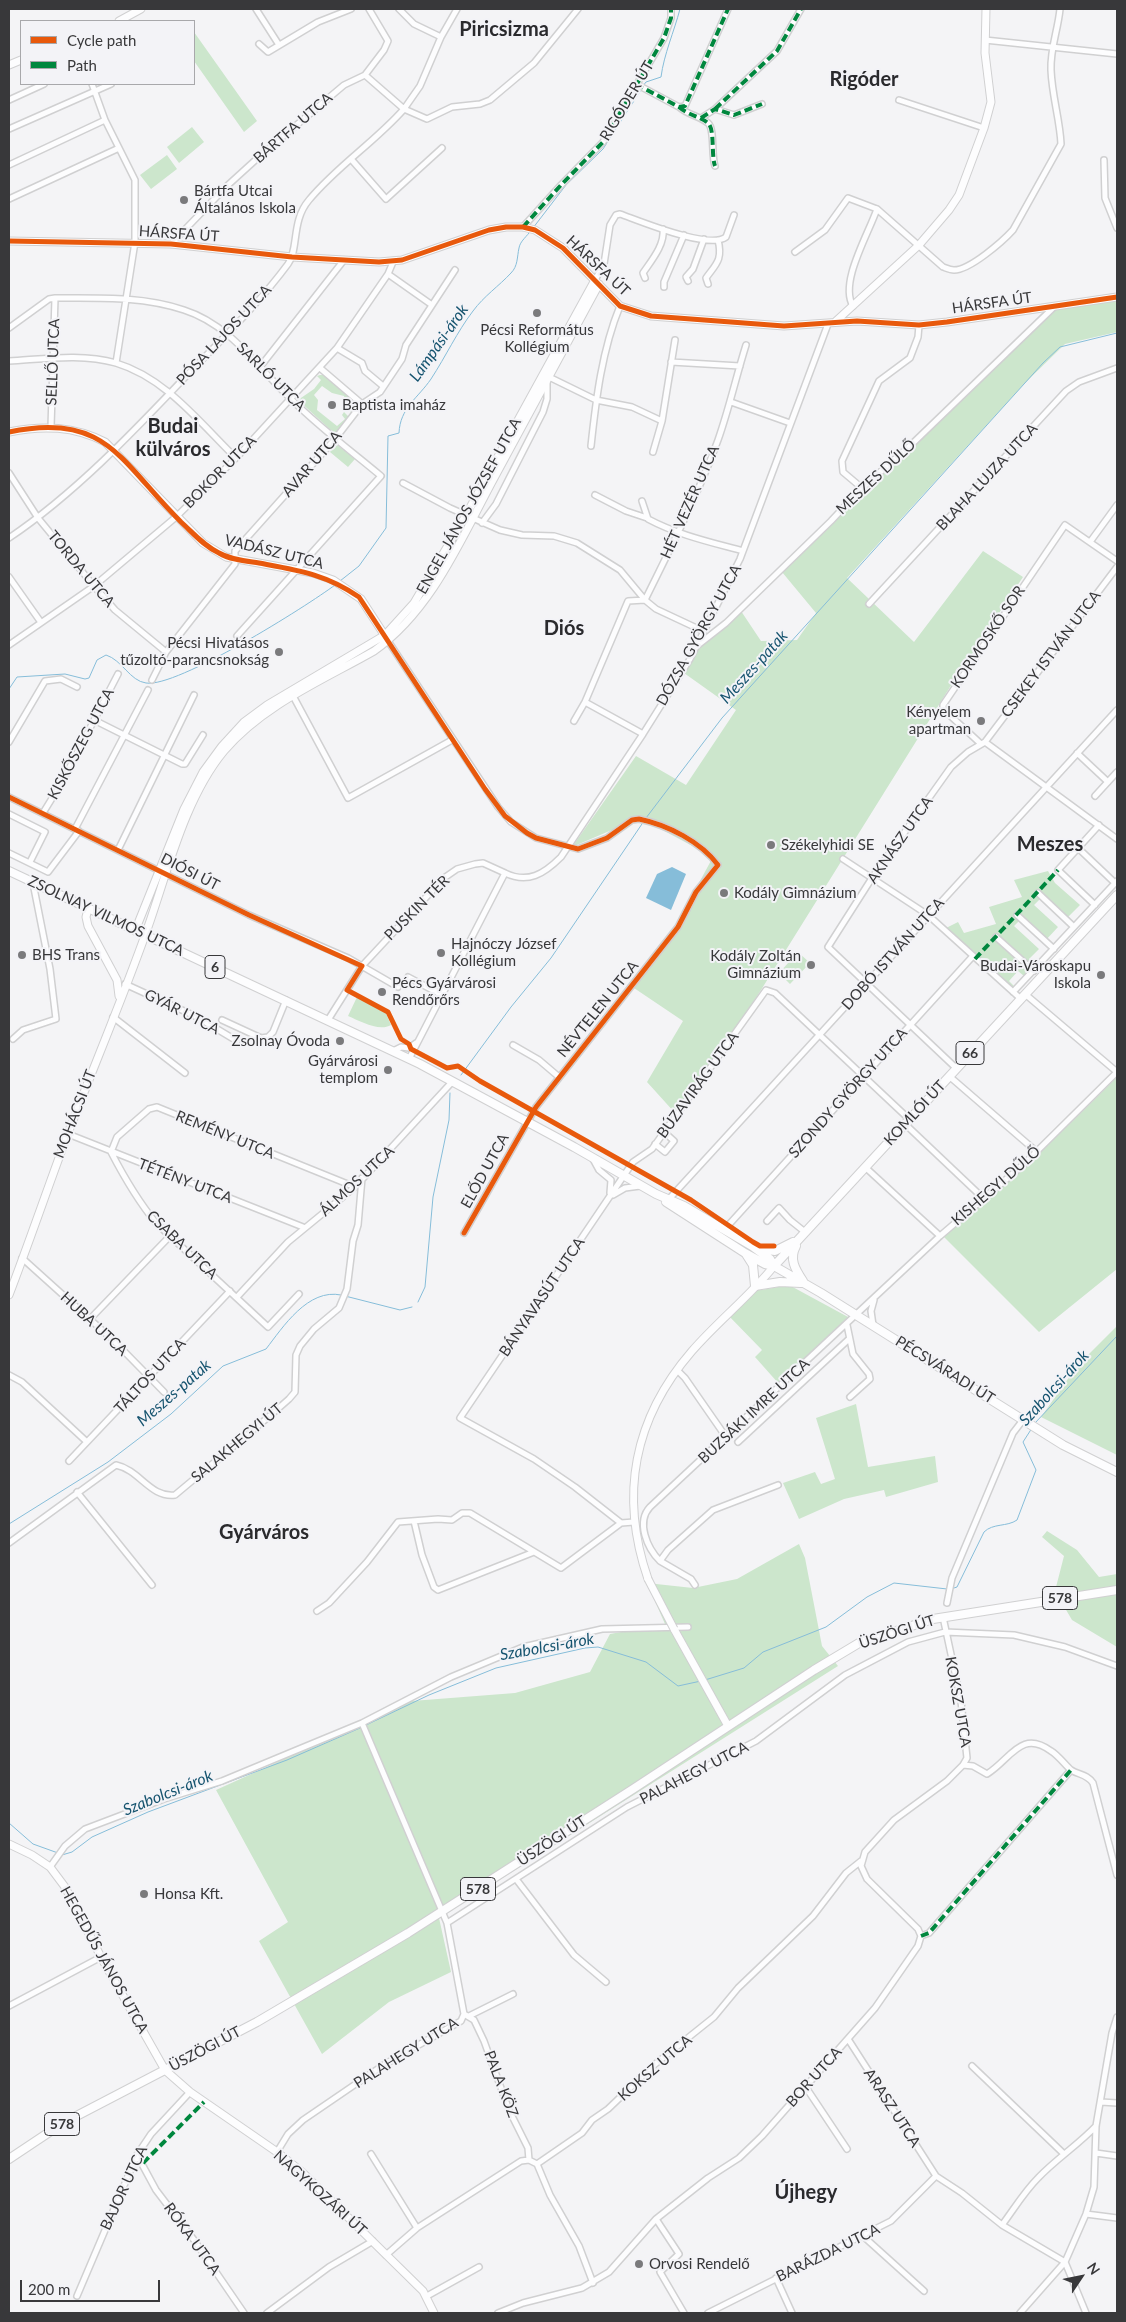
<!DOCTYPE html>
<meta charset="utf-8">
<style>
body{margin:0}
#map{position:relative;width:1126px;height:2322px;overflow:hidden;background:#f4f4f6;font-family:Lato,sans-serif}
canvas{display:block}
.frame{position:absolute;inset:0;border:10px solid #38383a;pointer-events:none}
.legend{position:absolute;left:20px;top:20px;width:175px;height:65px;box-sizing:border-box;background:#f3f3f7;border:1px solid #a8a8ab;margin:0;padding:6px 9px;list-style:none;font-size:15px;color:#38383a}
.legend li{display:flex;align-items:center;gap:10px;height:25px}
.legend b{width:25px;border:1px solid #a8a8ab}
.north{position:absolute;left:1056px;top:2252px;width:50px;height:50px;-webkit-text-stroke:4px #f3f3f7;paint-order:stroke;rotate:56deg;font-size:14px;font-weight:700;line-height:20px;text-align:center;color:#38383a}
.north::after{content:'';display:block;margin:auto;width:18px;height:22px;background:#38383a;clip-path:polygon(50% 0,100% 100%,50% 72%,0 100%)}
.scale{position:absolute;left:20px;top:2280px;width:140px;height:22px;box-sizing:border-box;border:2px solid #38383a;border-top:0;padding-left:6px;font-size:15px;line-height:18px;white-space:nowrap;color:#38383a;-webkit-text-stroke:4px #f3f3f7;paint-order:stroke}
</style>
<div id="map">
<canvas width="1126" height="2322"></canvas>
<div class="frame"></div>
<ul class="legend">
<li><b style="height:6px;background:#e8590c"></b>Cycle path</li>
<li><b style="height:6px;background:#00873e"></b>Path</li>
</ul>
<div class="north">N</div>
<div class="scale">200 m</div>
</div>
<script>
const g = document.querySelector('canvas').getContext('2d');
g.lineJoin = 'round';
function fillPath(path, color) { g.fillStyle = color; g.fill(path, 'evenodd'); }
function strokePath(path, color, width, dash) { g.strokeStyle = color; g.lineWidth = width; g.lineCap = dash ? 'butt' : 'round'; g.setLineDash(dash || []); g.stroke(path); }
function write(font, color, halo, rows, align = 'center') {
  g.font = font + ' Lato,sans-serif'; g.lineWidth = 4; g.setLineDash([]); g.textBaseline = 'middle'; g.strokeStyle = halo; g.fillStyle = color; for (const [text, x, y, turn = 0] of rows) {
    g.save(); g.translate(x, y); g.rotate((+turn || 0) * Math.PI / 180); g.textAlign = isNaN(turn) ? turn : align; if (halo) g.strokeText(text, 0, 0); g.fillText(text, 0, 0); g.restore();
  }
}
const green = new Path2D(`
 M194,32l63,89 -13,11 -50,-71z
 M192,127l12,15 -25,21 -12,-16z
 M167,155l10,14 -26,20 -11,-14z
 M1117,296v36l-52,12 -40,39 -178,195 67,64 69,-91 40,26 -73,110 -199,319 -76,107 -28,-31 36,-61 -52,-35 45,-61 37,-68 -73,-39 -68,29 64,-91 50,29 50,-75 -52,-37 15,-24 42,-38 20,30 36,-1 19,-27 -34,-41 80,-84 194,-180z
 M320,375h3l34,28v5l-4,5 -6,-4 -3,-13 -12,-3 -10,-7 -8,9 4,5 -1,10 20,16 8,-7 -3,-4 2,-3 6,6 -12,15h-4l-36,-33 16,-11 7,-9 -4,-4z
 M336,444l19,15 -7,8 -18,-15z
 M1048,871l7,12 25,22 -14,14 -26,-20 -6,6 24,22 -13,14 -25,-21 -6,6 25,23 -10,10 6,6 -11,11 -6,-5 -9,10 6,6 -2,5 -69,-63 14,-7 6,11 32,-9 -7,-17 33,-10 -8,-17z
 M798,952l12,11 -20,21 -11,-11z
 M357,997l28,14 6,14c-12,7 -31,-4 -43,-9z
 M1117,1077v192l-78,63 -96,-96 97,-83z
 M753,1285l8,5 28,-5 59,32 -69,67 -24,-27 7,-7 -37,-38z
 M1117,1326v129l-76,-38 36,-51z
 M856,1404l12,63 67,-11 3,26 -52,15 -2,-7 -40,9 -45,20 -16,-36 32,-11 6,12 14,-5 -19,-61z
 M1047,1531l30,19 22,27 18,-3v73l-45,-27 -17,-29 9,-35 -22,-19z
 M799,1544l6,14 17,88 16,20 -399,252 12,54 -62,30 -67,52 -63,-113 29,-19 -72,-132 196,-89 103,-8 75,-21 20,-38 55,-10 -18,-41 46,5 44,-9z`);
const water = new Path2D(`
 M672,867l14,7 -15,36 -25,-12 11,-24z`);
const stream = new Path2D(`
 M643,86l3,-4 15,-5c3,-23 13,-45 19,-68
 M533,228l33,-43 37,-36 38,-59
 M340,581l19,-15 27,-38 2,-92 11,-3c1,-25 19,-35 32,-54 15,-23 26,-47 42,-68 11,-15 26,-25 38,-38 7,-7 6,-16 8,-25 1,-6 6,-10 10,-15
 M9,689l8,-12 48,-3 20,5 4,-1 8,-18 9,-5c16,5 24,26 40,28 31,5 161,-77 189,-98
 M646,818l76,-100 321,-355 17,-16 57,-14
 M461,1075l50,-68 40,-49 93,-137
 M345,1296l55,14 12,-3
 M418,1302l7,-15 8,-90 16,-77 1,-27
 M1035,1423l82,-87
 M9,1524l99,-62 63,-48 52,-48 43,-17c17,-22 42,-61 75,-54
 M951,1589l6,-2 27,-55c9,-9 23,-5 33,-12l19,-50 -13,-28 9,-14
 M705,1680l39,-12 19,-16 63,-25 41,-30 27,-14 53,6
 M364,1726l65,-31 67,-27 89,-20 13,-1 48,15 32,24 23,-5
 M9,1823l24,21 25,9
 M62,1855l10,-3 20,-15 56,-25 139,-52 73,-32`);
const street = new Path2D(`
 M256,9l23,36
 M399,9l15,15 27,13
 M985,40l132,14
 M259,44l9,8 50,-30 33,-13
 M365,75l39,34 16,-23 21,-49 16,-28
 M92,84l13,36 30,60v62l-19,121
 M636,84l43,23 6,-1 43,-97
 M9,100l35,-16
 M899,100l85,28
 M679,107c9,8 20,9 29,16 7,6 3,32 7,43
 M715,109l62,-58 24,-42
 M701,118l14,-9 19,6 28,-11
 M9,129l102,-45
 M351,159l35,40 56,-51
 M1104,160l1,38 12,30
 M9,165l96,-45
 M9,199l110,-51
 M877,209l66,58c3,1 7,3 11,3 16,0 49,-29 59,-40l48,-86c-1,-24 -9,-48 -10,-74 -1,-21 7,-40 9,-61
 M523,227l38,-42 42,-43 61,-104 7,-20v-9
 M171,244l57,-59 33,-30 83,-70 21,-10 19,-25 4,-9 -19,-32
 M795,252l30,-22 23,-32 29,11c-9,26 -38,74 -24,97
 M388,274l44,31
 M645,278l-2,-5c8,-12 22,-28 20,-44
 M595,280l9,-16 6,-39 6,-10 4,-1c20,7 89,36 106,23l8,-22
 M688,281l-2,-4 7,-8 11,-30
 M708,284l-2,-6c10,-14 17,-18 12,-38
 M664,287v-5l20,-47
 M9,328l40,-29 6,-1c43,0 88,-2 129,12 47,15 73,57 107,89 28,28 60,52 90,77l-144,160
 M337,348l25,15 3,8 18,15
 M9,361c35,-2 73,-8 107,2 50,15 84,60 120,95
 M671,362l69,4
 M260,367l84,-107
 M320,368l42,36
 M549,377l47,23 36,7 30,14
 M731,402l59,21
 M51,427l4,-129
 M591,446c5,-47 11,-96 29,-140
 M653,452l9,-31 13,-81
 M9,473l29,45 56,68 21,24 51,42
 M403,483l47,25 50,22 22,5 32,1 23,7 43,27 25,30c26,-53 53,-105 73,-160 11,-31 18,-63 28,-95
 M862,488l-19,-16 -1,-11 37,-80 31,-23 8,-21 1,-12
 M595,495l31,16 21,7
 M642,501l6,18c30,16 62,23 95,32
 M482,523l14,-19 47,-92 4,-13v-19
 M9,538c67,-45 127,-109 183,-168 33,-34 68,-68 96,-106 11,-15 3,-43 21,-64 28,-34 66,-58 95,-91l23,10 25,-12 28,-3 10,-4 44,-37 44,-54
 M1090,542l27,-37
 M9,577l31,44
 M869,604l197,-213 13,-9 38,-14
 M388,641l110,166 13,15 25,16 42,11 29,-11 25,-18 7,-1c29,6 62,23 79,46l-22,27 -18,35 -142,180 -72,126
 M9,645l85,-59 82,-69 60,-59 101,-110 51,-74 5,-12
 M698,645l28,-22 105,-102 31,-33 50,-44 142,-137
 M152,680l14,-28 69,-88v-13l100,-112 27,-35 18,-12 22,-33 4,-14 49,-75
 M292,694l56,104 104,-58
 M94,720l88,44h3l18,-29
 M574,721l11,-19
 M643,734l-58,-32 43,-101 17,-1 11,9 47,22
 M9,742l36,-61 16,-2 16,8
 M985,742l132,97
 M981,744l-38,-35v-4l122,-180 52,36
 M1077,753l31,29
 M1095,796l22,-24
 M9,797l240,118 99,43 50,29
 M43,813l19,-31 56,-108
 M9,814l36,18 -15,30
 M75,829l73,-139
 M1078,848l37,35
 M118,850l76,-155
 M9,853l39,19 31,-41
 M843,859l85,56 93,84
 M505,873c23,11 39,1 56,-16l82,-123 47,-75 50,-100 88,-235
 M1038,893l36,34
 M1095,905l-37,-35 41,-45
 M1017,915l37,34
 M996,937l38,34
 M408,977l34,18
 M125,984l72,33 40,24
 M1013,992l104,-111
 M1025,994l92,78
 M113,1017l72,56
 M222,1020l39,18 7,-1 5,-5 13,-32
 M328,1020l34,-54 82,-88 13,-9 18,-5 8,-1 22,10 -96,186
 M13,1039l10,-9 33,-11 -6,-50 -17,-86
 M513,1045l26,15 20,17
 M393,1051l8,-4 8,1 7,-5
 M956,1068l-128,-121 44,-69 79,-111 17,-15 17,-10 132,-175
 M949,1076l88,76
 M905,1124l78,74
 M68,1134l235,93
 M655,1144l10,8 9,-11 -10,-9
 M593,1159l6,11 12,10 -1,13
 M865,1167l75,69
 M613,1195l12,-7 15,-2
 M669,1199l448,-489
 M767,1221l12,-13 11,12 15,12
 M724,1230l249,-274
 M22,1258l91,82 51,52
 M299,1294l-31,33 -112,-104c-18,-22 -32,-46 -45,-71l6,-15 32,-28 8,-2 198,80
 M237,1297l51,-55 67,-55 97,-105
 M90,1319l80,-83
 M847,1325l6,29 16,20 1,5 -20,18
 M873,1325l-2,-14 3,-11
 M677,1370l8,8 41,59
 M9,1375l13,7 65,60
 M738,1442l111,-103
 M69,1461l161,-170
 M778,1485l-65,25 -45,40 -8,11c-13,-13 -24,-39 -10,-54l290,-271 84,-72 93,-92
 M77,1492l75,93
 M414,1521l8,34 12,32 4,3 96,-38
 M634,1522l-13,1 -46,-36 -41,-28 -74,-41 173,-256 19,-13 114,-159 9,3 134,126
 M9,1543l107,-78c24,5 34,33 59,30 38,-32 77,-63 114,-96l6,-7 1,-37 4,-9 14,-17 25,-21 8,-19 6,-48 5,-16 4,-47
 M660,1561l31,18 4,6
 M947,1603l5,-25 61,-145 10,-13
 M317,1611l12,-8 38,-41 31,-40 40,-3 14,1 10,-7h8l91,55 60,-45
 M963,1765l10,1 14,8c24,-15 34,-45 64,-23 7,4 15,15 20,19 8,5 16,4 22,13l24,92
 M50,1867l15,-21 20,-17 79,-30 58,-18 65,-27 75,-31 89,-46 72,-30 79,-18 86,-2
 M516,1879l58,76 32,27
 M447,1923l180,-116 129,-66 89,-66 63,-33 37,-10 69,3 51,12 52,19
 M921,1936l-3,-7 -51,-50 -6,-13 4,-14 29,-32 53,-39 16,-16 4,-7 -6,-57 -18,-84
 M921,1936l8,-3 142,-163
 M9,2006l92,-49
 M464,2014l10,6 10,21 25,69 19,38 1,12
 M469,2016l44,-22
 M848,2039l88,137 26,17 40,32 63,37 21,51
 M972,2066l92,88
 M805,2086l42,63
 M1101,2102l16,1
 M277,2152l11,-18 15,-14 82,-56 76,-43 3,-7 -17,-91 -85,-200
 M1096,2153l21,3
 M371,2154l46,74
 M137,2155l19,35 38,50 50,73
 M537,2164l13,31 29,51 14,37
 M1086,2214l31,4
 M656,2219l23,35 -19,18 24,41
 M1002,2225c12,-16 22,-33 36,-47 18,-19 40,-33 58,-52
 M863,2236l61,55
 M386,2255l31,-27 104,-67 8,-1 8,4 45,-31 10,-13 16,-11 46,-44 60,-48 24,-29 75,-72 33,-43 15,-12
 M776,2278l16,35
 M77,2296l60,-141 14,-21 39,-42
 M427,2296l52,-29
 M267,2313l62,-46 44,-26
 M498,2313l25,-10 59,-15 27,-16 47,-53 52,-41 31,-20 23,-22 113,-128 43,-62 3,-10
 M708,2313l183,-92 45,-45
 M1020,2313l45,-51 21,-48 8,-27 2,-61 16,-93 5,-16`);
const secondary = new Path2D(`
 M119,21l22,-12
 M9,65l12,-5
 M9,241l162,3 121,13 87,5 23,-2 87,-30 17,-3h17l12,3 28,18 57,58 31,10 133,10 73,-5 62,4 28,-3 170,-25
 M835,322l84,-77 30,-35 10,-15 25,-67 7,-26 -6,-49 1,-44
 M9,432c34,-7 65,-6 96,10l98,101 23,14 87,16 20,7 28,19 26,40
 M88,909l-2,8 2,9 29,54 2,16
 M135,931l49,-122 19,-37 19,-26 22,-24 23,-17 118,-70 29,-32 52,-88 129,-235
 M9,1295c21,-55 40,-111 61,-167 26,-67 54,-133 78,-201 20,-57 37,-129 76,-176 39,-46 99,-71 150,-100 58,-41 87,-112 120,-173 35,-65 70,-129 105,-194
 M648,1579c-29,-84 -14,-161 44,-228 26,-30 58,-55 82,-85
 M674,1629l54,97
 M9,1844l23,11 18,12 15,20 36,70 64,113 25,22 87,60 25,20 121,119 11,22`);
const primary = new Path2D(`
 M9,871l411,193 154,83 82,47 28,12 68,40 18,13 4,7
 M666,1202l79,51 20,11 9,2 47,27 242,152 54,27
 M796,1246c-7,13 -1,23 7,35
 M760,1249l15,2 18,-9
 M746,1254l7,11 2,21 25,-4 21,1
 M774,1266l343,-371
 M9,2159l54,-36 194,-101 151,-89 225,-144 181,-119 45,-27 74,-24 184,-29`);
const secondaryBridge = new Path2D(`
 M648,1579l26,50`);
const quiet = new Path2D(`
 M636,84l43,23 6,-1 43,-97
 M679,107c9,8 20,9 29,16 7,6 3,32 7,43
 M715,109l62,-58 24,-42
 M701,118l14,-9 19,6 28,-11
 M523,227l38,-42 42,-43 61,-104 7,-20v-9
 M975,959l83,-89
 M921,1936l8,-3 142,-163
 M143,2163l61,-61`);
const cycleway = new Path2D(`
 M9,241l162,3 121,13 87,5 23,-2 87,-30 17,-3h17l12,3 28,18 57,58 31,10 133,10 73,-5 62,4 28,-3 170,-25
 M9,432c98,-21 112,31 172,90 12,11 23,24 38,31 12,7 27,8 40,10 38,7 67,11 100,34l126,192 20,27 22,17 9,5 42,11 29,-11 25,-18 7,-1c29,6 62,23 79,46l-22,27 -18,35 -142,180 -72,126
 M9,797l240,118 113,51 -15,24 41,22 13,27 8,5 2,5 36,19 11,-2 22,15 211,119 62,42 7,4h14`);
const markers = [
 [184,200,5,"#7a7a7c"],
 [537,313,5,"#7a7a7c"],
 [332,405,5,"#7a7a7c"],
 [279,652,5,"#7a7a7c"],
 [981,721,5,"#7a7a7c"],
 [771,845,5,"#7a7a7c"],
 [724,893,5,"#7a7a7c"],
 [441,953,5,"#7a7a7c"],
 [22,955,5,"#7a7a7c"],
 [811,965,5,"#7a7a7c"],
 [1101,975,5,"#7a7a7c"],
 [382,992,5,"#7a7a7c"],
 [340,1041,5,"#7a7a7c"],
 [388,1070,5,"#7a7a7c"],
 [144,1894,5,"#7a7a7c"],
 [639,2264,5,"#7a7a7c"]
];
const shields = [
 [215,967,20],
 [970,1053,28],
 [1060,1598,35],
 [478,1889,35],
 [62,2124,35]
];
const shieldNames = [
 ["6",215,967],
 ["66",970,1053],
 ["578",1060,1598],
 ["578",478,1889],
 ["578",62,2124]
];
const streetNames = [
 ["RIGÓDER ÚT",627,101,-59],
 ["BÁRTFA UTCA",293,128,-41],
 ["HÁRSFA ÚT",179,234,4],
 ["HÁRSFA ÚT",598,266,43],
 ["HÁRSFA ÚT",992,303,-8],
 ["PÓSA LAJOS UTCA",224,335,-47],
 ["SELLŐ UTCA",53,362,-88],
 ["SARLÓ UTCA",271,377,45],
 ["AVAR UTCA",312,464,-49],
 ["BOKOR UTCA",220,472,-45],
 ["MESZES DŰLŐ",876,477,-43],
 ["BLAHA LUJZA UTCA",987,477,-47],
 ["HÉT VEZÉR UTCA",690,502,-66],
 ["ENGEL JÁNOS JÓZSEF UTCA",469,506,-61],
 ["VADÁSZ UTCA",274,552,14],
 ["TORDA UTCA",81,569,50],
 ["DÓZSA GYÖRGY UTCA",699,635,-61],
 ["KORMOSKŐ SOR",988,637,-56],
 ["CSEKEY ISTVÁN UTCA",1051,654,-53],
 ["KISKŐSZEG UTCA",81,744,-62],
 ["AKNÁSZ UTCA",900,840,-55],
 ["DIÓSI ÚT",190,872,27],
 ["PUSKIN TÉR",417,908,-45],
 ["ZSOLNAY VILMOS UTCA",106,916,25],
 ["DOBÓ ISTVÁN UTCA",893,954,-48],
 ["NÉVTELEN UTCA",598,1009,-51],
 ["GYÁR UTCA",182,1012,27],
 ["BÚZAVIRÁG UTCA",698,1085,-54],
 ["SZONDY GYÖRGY UTCA",848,1093,-48],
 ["KOMLÓI ÚT",915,1113,-47],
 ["MOHÁCSI ÚT",75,1114,-69],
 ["REMÉNY UTCA",225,1135,22],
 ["ELŐD UTCA",485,1171,-61],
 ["TÉTÉNY UTCA",185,1181,21],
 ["ÁLMOS UTCA",357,1181,-43],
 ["KISHEGYI DŰLŐ",996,1186,-41],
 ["CSABA UTCA",182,1245,44],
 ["BÁNYAVASÚT UTCA",542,1297,-56],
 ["HUBA UTCA",94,1324,43],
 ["PÉCSVÁRADI ÚT",945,1370,32],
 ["TÁLTOS UTCA",150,1376,-47],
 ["BUZSÁKI IMRE UTCA",754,1411,-43],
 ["SALAKHEGYI ÚT",237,1443,-40],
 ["ÜSZÖGI ÚT",897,1632,-18],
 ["KOKSZ UTCA",958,1702,80],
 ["PALAHEGY UTCA",694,1773,-27],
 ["ÜSZÖGI ÚT",552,1841,-33],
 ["HEGEDŰS JÁNOS UTCA",104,1960,61],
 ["ÜSZÖGI ÚT",205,2049,-28],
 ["PALAHEGY UTCA",406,2053,-32],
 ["KOKSZ UTCA",655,2068,-41],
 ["BOR UTCA",814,2077,-48],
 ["PALA KÖZ",501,2084,69],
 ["ARASZ UTCA",892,2108,57],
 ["BAJOR UTCA",124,2188,-65],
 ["NAGYKOZÁRI ÚT",320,2193,42],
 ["RÓKA UTCA",192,2239,54],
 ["BARÁZDA UTCA",828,2253,-26]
];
const poiNames = [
 ["Bártfa Utcai",194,191],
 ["Általános Iskola",194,208],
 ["Pécsi Református",537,330,"center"],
 ["Kollégium",537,347,"center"],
 ["Baptista imaház",342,405],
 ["Pécsi Hivatásos",269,643,"right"],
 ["tűzoltó-parancsnokság",269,660,"right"],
 ["Kényelem",971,712,"right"],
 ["apartman",971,729,"right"],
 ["Székelyhidi SE",781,845],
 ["Kodály Gimnázium",734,893],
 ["Hajnóczy József",451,944],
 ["Kollégium",451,961],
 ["BHS Trans",32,955],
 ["Kodály Zoltán",801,956,"right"],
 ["Gimnázium",801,973,"right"],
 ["Budai-Városkapu",1091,966,"right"],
 ["Iskola",1091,983,"right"],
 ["Pécs Gyárvárosi",392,983],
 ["Rendőrőrs",392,1000],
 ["Zsolnay Óvoda",330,1041,"right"],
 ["Gyárvárosi",378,1061,"right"],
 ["templom",378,1078,"right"],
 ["Honsa Kft.",154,1894],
 ["Orvosi Rendelő",649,2264]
];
const waterNames = [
 ["Lámpási-árok",439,343,-55],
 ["Meszes-patak",754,667,-48],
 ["Szabolcsi-árok",1054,1388,-48],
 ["Meszes-patak",174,1393,-41],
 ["Szabolcsi-árok",547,1647,-10],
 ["Szabolcsi-árok",168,1793,-22]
];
const districtNames = [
 ["Piricsizma",504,30],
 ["Rigóder",864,80],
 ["Budai",173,427],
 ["külváros",173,450],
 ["Diós",564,629],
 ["Meszes",1050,845],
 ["Gyárváros",264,1533],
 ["Újhegy",806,2193]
];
fillPath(green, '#cce6cc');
fillPath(water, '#86bdd9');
strokePath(stream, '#86bdd9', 1);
strokePath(street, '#d0d0d1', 8);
strokePath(secondary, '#d0d0d1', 9);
strokePath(primary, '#d0d0d1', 10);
strokePath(street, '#fdfdfe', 5);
strokePath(secondary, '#fdfdfe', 7);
strokePath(primary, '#fdfdfe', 8);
strokePath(secondaryBridge, '#d0d0d1', 9, []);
strokePath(secondaryBridge, '#fdfdfe', 7);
strokePath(quiet, '#00873e', 4, [8, 4]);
strokePath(cycleway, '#e8590c', 5);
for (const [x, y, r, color] of markers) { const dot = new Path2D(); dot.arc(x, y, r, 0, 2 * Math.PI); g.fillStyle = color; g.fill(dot); strokePath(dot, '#f3f3f7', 2); }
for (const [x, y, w] of shields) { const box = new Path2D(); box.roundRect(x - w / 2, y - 11.5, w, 23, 4); g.fillStyle = '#f3f3f7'; g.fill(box); strokePath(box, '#38383a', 1); }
write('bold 14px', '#38383a', null, shieldNames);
write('15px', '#38383a', '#f3f3f7', streetNames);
write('15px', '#38383a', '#f3f3f7', poiNames, 'left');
write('italic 16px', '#16546f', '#f3f3f7', waterNames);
write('bold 20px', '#2a2a2d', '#f3f3f7', districtNames);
</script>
